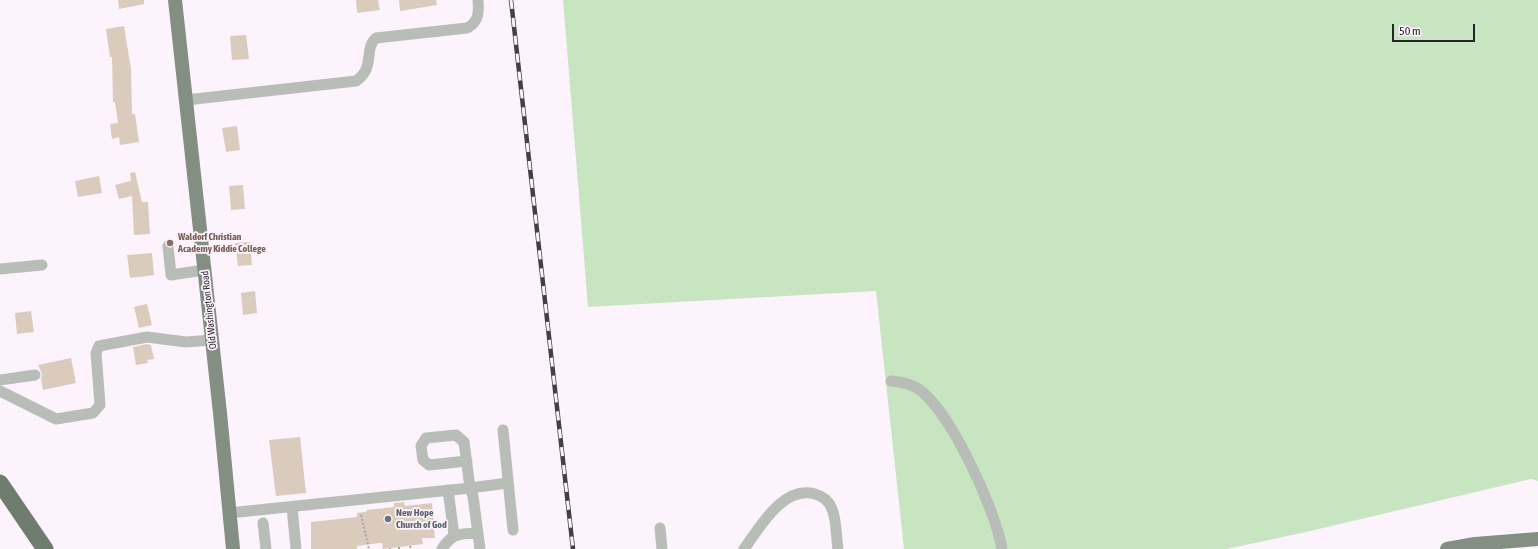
<!DOCTYPE html>
<style>
body{margin:0}
#map{position:relative;width:1538px;height:549px;overflow:hidden;background:#fdf3fd;font-family:"Asap Condensed",sans-serif}
canvas{display:block}
.scale{position:absolute;left:1392px;top:24px;width:83px;height:18px;box-sizing:border-box;border:2px solid #29232a;border-top:0;padding-left:5px;font-size:12px;line-height:14px;white-space:nowrap;color:#29232a;-webkit-text-stroke:3px #fdf3fd;paint-order:stroke}
</style>
<div id="map">
<canvas width="1538" height="549"></canvas>
<div class="scale">50 m</div>
</div>
<script>
const g = document.querySelector('canvas').getContext('2d');
g.lineJoin = 'round';
function fillPath(path, color) { g.fillStyle = color; g.fill(path, 'evenodd'); }
function strokePath(path, color, width, dash) { g.strokeStyle = color; g.lineWidth = width; g.lineCap = dash ? 'butt' : 'round'; g.setLineDash(dash || []); g.stroke(path); }
function write(font, color, halo, rows, align = 'center') {
  g.font = font + ' "Asap Condensed",sans-serif'; g.lineWidth = 3.5; g.setLineDash([]); g.textBaseline = 'middle'; g.strokeStyle = halo; g.fillStyle = color; for (const [text, x, y, turn = 0] of rows) {
    g.save(); g.translate(x, y); g.rotate((+turn || 0) * Math.PI / 180); g.textAlign = isNaN(turn) ? turn : align; if (halo) g.strokeText(text, 0, 0); g.fillText(text, 0, 0); g.restore();
  }
}
const green = new Path2D(`
 M563,0h975v481l-7,-2 -225,53 -79,17h-323l-28,-258 -288,16z`);
const building = new Path2D(`
 M118,0h26v4l-25,5z
 M356,0h22l2,10 -23,3z
 M399,0h37l1,5 -37,6z
 M124,26l7,43 1,45h3l4,28 -19,3 -1,-8 -7,2 -2,-15 8,-1 -3,-21h-2l-1,-45h-2l-4,-28z
 M246,35l3,24 -17,1 -2,-24z
 M237,126l3,24 -14,2 -4,-24z
 M135,172l7,30h6l2,32 -16,1 -2,-39 -13,3 -4,-14 16,-4 -1,-8z
 M99,176l3,17 -24,4 -3,-16z
 M243,185l2,24 -14,1 -2,-24z
 M250,242l2,23 -14,1 -3,-23z
 M152,253l2,22 -24,3 -3,-23z
 M255,291l2,22 -14,2 -2,-22z
 M147,304l5,21 -13,3 -5,-21z
 M31,311l3,21 -17,2 -2,-21z
 M147,344l4,1 3,14 -7,1 1,3 -12,2 -3,-18z
 M71,358l5,25 -33,7 -2,-11 1,-5 -4,-9z
 M300,437l6,56 -30,3 -7,-56z
 M404,502l1,4 27,-3 3,35h-13l1,6 -40,5 -1,-6h-3l-22,3v3h-46v-27l46,-5v-4l9,-1 1,-2 27,-3v-4z`);
const path = new Path2D(`
 M361,515l8,34
 M410,546l1,3
 M399,547v2
 M390,548v1`);
const minor = new Path2D(`
 M186,100l170,-19c20,-14 7,-31 20,-43l91,-10c12,-6 12,-16 11,-28
 M168,246l3,29 33,-5
 M0,269l42,-4
 M0,380l35,-5
 M891,381c9,1 18,2 26,7 33,21 79,123 85,161
 M0,391l56,28 37,-6 7,-8 -4,-52 3,-7 48,-9 39,5 26,-2
 M503,430l10,100
 M467,461l-38,4 -6,-5 -2,-14 5,-8 30,-3 8,7 6,46 38,-5
 M448,490l6,45
 M292,507l4,42
 M229,513l241,-25 3,8 7,53
 M263,523l3,26
 M660,528l2,21
 M442,549c10,-16 17,-15 35,-16
 M744,549c16,-22 39,-64 71,-55 8,2 14,7 17,15 5,12 4,28 6,40`);
const major = new Path2D(`
 M175,0l45,413 13,136
 M1447,549l28,-5 63,-5`);
const highway = new Path2D(`
 M0,483l45,66`);
const rail = new Path2D(`
 M511,0l62,549`);
const markers = [
 [170,243,4,"#8d6e63"],
 [388,519,4,"#6b7280"]
];
const educationNames = [
 ["Waldorf Christian",178,237],
 ["Academy Kiddie College",178,249]
];
const streetNames = [
 ["Old Washington Road",209,310,-96]
];
const worshipNames = [
 ["New Hope",396,513],
 ["Church of God",396,525]
];
fillPath(green, '#c8e5c1');
fillPath(building, '#dbcbbc');
strokePath(path, '#aaa2ab', 2, [2, 2]);
strokePath(minor, '#b8beb7', 11);
strokePath(major, '#838f82', 14);
strokePath(highway, '#6f7d6f', 17);
strokePath(rail, '#453e46', 4.5);
strokePath(rail, '#fdf3fd', 3, [9]);
for (const [x, y, r, color] of markers) { const dot = new Path2D(); dot.arc(x, y, r, 0, 2 * Math.PI); g.fillStyle = color; g.fill(dot); strokePath(dot, '#fdf3fd', 1.5); }
write('bold 10px', '#785e54', '#fdf3fd', educationNames, 'left');
write('10px', '#29232a', '#fdf3fd', streetNames);
write('bold 10px', '#5b616d', '#fdf3fd', worshipNames, 'left');
</script>
